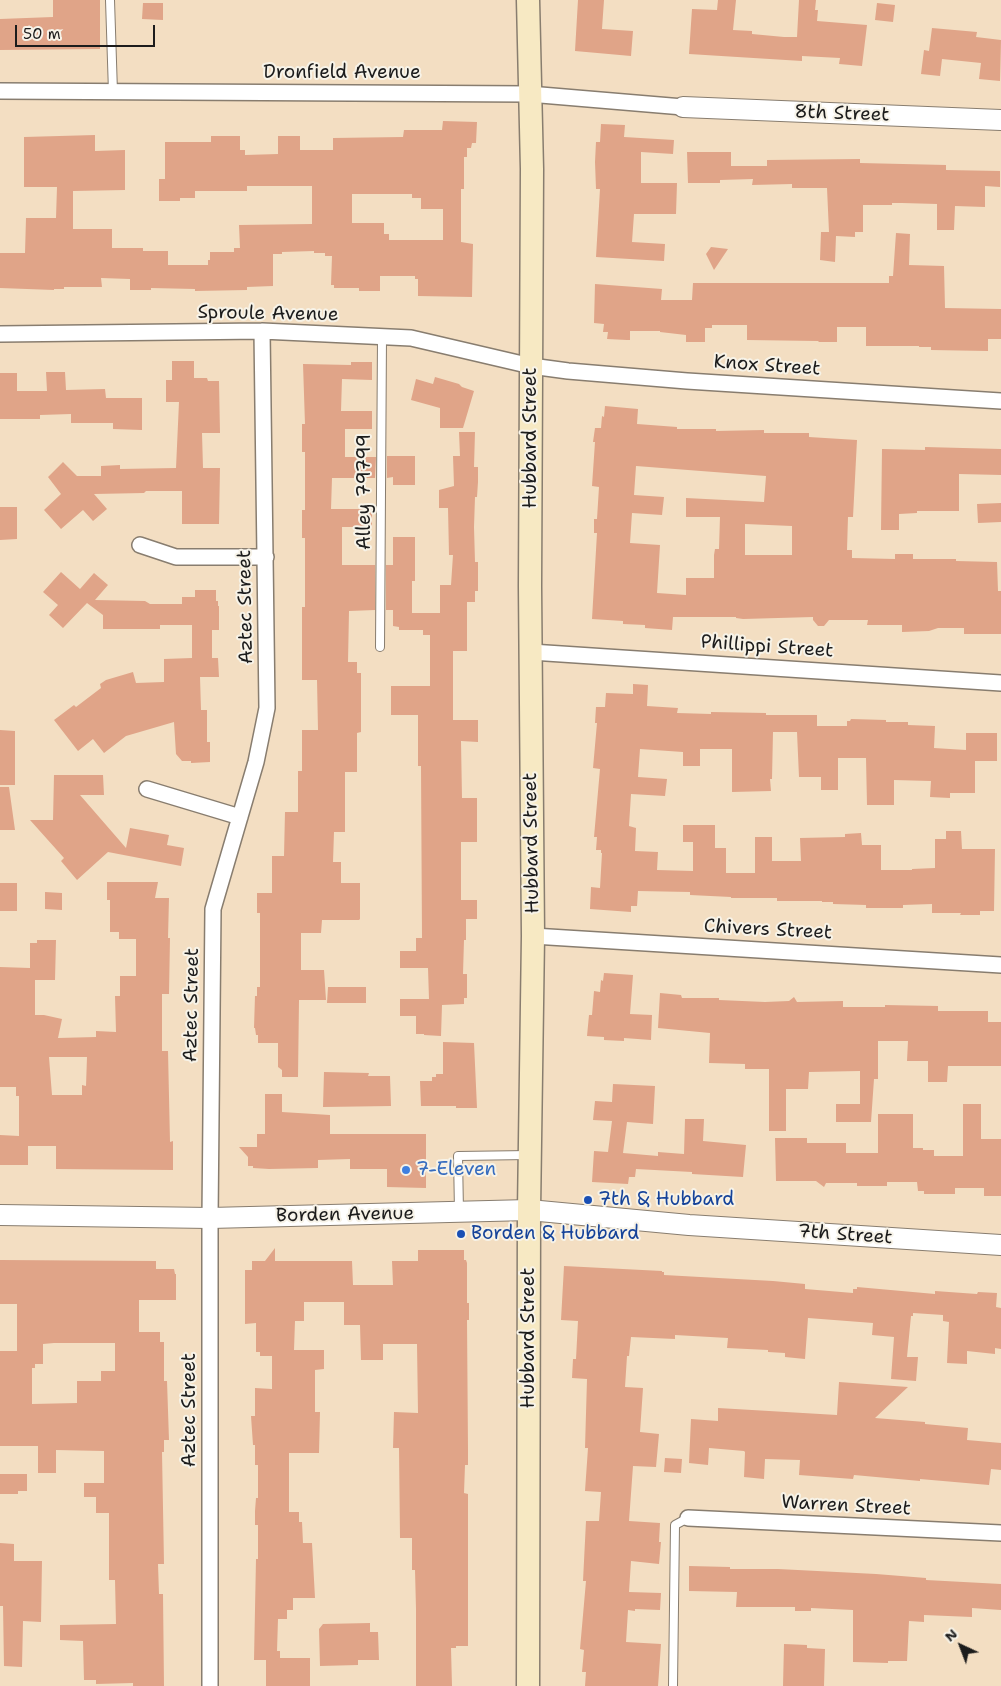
<!DOCTYPE html>
<style>
body{margin:0}
#map{position:relative;width:1001px;height:1686px;overflow:hidden;background:#f3dec2;font-family:"Shantell Sans",sans-serif}
canvas{display:block}
.north{position:absolute;left:936px;top:1621px;width:50px;height:50px;-webkit-text-stroke:4px #f7f3e8;paint-order:stroke;rotate:317deg;font-size:14px;font-weight:700;line-height:20px;text-align:center;color:#1c1c1c}
.north::after{content:'';display:block;margin:auto;width:18px;height:22px;background:#1c1c1c;clip-path:polygon(50% 0,100% 100%,50% 72%,0 100%)}
.scale{position:absolute;left:15px;top:25px;width:140px;height:22px;box-sizing:border-box;border:2px solid #1c1c1c;border-top:0;padding-left:6px;font-size:15px;line-height:18px;white-space:nowrap;color:#1c1c1c;-webkit-text-stroke:4px #f7f3e8;paint-order:stroke}
</style>
<div id="map">
<canvas width="1001" height="1686"></canvas>
<div class="north">N</div>
<div class="scale">50 m</div>
</div>
<script>
const g = document.querySelector('canvas').getContext('2d');
g.lineJoin = 'round';
function fillPath(path, color) { g.fillStyle = color; g.fill(path, 'evenodd'); }
function strokePath(path, color, width, dash) { g.strokeStyle = color; g.lineWidth = width; g.lineCap = dash ? 'butt' : 'round'; g.setLineDash(dash || []); g.stroke(path); }
function write(font, color, halo, rows, align = 'center') {
  g.font = font + ' "Shantell Sans",sans-serif'; g.lineWidth = 4; g.setLineDash([]); g.textBaseline = 'middle'; g.strokeStyle = halo; g.fillStyle = color; for (const [text, x, y, turn = 0] of rows) {
    g.save(); g.translate(x, y); g.rotate((+turn || 0) * Math.PI / 180); g.textAlign = isNaN(turn) ? turn : align; if (halo) g.strokeText(text, 0, 0); g.fillText(text, 0, 0); g.restore();
  }
}
const building = new Path2D(`
 M53,0h47v49l-100,1v-31l53,-2z
 M578,0h26l-2,29 31,2 -2,25 -56,-5z
 M718,0h18l-3,30 19,1v3l32,3h13l2,-37h17l-1,10h3l-1,11 50,4 -5,41 -23,-2 1,-6 -38,-2v5l-113,-7 3,-45 25,1z
 M143,3h20v17l-21,-1z
 M877,3l18,2 -2,17 -18,-2z
 M932,28l45,4 -1,5 25,3 -1,41 -21,-2 2,-16 -39,-4 -2,17 -19,-2 3,-24 5,1z
 M443,121l34,1 -1,21h-4l-1,5h-4v9h-3v32h-3v53l12,2 -1,53 -54,-1v-17h-3v-3h-35v15h-21v-3h-25v-3h-3l1,-29h-7v-3h-11v-2l-32,1v2h-9v32l-26,1v3l-52,1v-2l-44,-1v2h-21v-11l-29,-1 1,9h-38v2h-10v1l-54,-2v-35h25l1,-35h30l1,-31h-33v-50l71,-2v16l30,-1v40l-52,1v38h39v19h31v3h25v14h40v-5h2v-8h24v-4h6l-1,-23 73,-1v-38h-65v5h-52v7h-15v3h-21v-22h6v-37h46v-6h29v14h5v5l33,-1v-18h22v14h33v-12l70,-1 1,-7h38zM352,194h60v4h9v11h22v31h-54v-6h-5v-11h-32z
 M601,124l24,1 -1,12 50,3 -1,14 -32,-2v31h36l-1,31h-42l-2,28 33,2 -1,17 -68,-4 4,-68h-4l-1,-27 1,-20h4z
 M687,152h44v14h36v-6l93,-1v4l86,2v5l54,1v16l-15,-1v21l-30,-1 -1,24h-17v-26l-35,-1h-10v2h-29v27h-8v5l-19,-1 -1,26 -15,-2 1,-28h8l-2,-44h-35v-4l-40,1 1,-6 -33,1v3h-32z
 M896,233l14,1 -1,31 35,1 1,42 56,1v30h-13v12l-57,-1v-3h-12v-1h-53v-19h-29v15h-18l-1,-1 -71,-1v-15h-35v3h-7v14h-19v-7l-26,-3v-1h-30v9h-3l-20,-1 1,-7h-5l1,-8 -10,-1 1,-39 67,5 -1,11h31l1,-17h196v-7h4z
 M711,247l17,2 -14,21 -8,-16z
 M172,361h22v17h13l1,3h11l1,52h-18l1,35h17l-1,56h-37v-33h-36l-2,2 -50,1 13,15 -14,12 -10,-11 -22,19 -17,-19 17,-16 -13,-17 15,-15 14,14h24v-10l19,-1v4l56,-1 3,-66h-13v-22h6z
 M351,362h21v18l-30,-1 -1,32h31v18h-27v28h31l-1,21h-43l-1,31h41v18h-30v38h33v45l-26,1 -1,51h9v11h4v59l-4,1v39h-12v60h-11l-1,30h8v21h19v36l-1,1h-37l-1,13h-20v37h23l2,30h-27l-1,77h-16v-7l-4,-3v-24h-20v-8h-2l-1,-7h-1l1,-32h2v-9h3v-74h-3v-20h15v-37h12l1,-44h13v-41h4v-41h16l-1,-50h-15v-73h3v-69h-3v-28h3v-58h-3v-28h3l-2,-60 48,1z
 M46,372h19l1,18 39,-1 1,9h36v32l-29,-1v-6h-42v-9l-31,1v4h-40v-46h17v18h30z
 M435,377l24,7 3,3 12,4 -11,37h-23v-20l-29,-8 5,-21 17,5z
 M605,406l33,3 -1,15 40,3v2h39v2l48,-1v3h45v4l48,3 -4,77h-5l-1,33h5v8l43,1v-5h18v5h43v2l41,1 1,29h3v43h-37v-6h-26l-9,3 -27,1v-7h-35l1,-5h-39l-5,6h-6l-5,-6v-3l-70,2 -7,-1v-1h-63l-1,13 -27,-2v-3l-22,-1v-3l-31,-2 5,-86h-3v-14h3l2,-32 -7,-1 3,-44h-2l2,-14h6l1,-12 2,1zM636,466l130,10 -2,26 -78,-4v19h34l-1,32h-4l-1,6v23h-28v17l-29,-2 3,-48 -30,-2 2,-30 30,2 2,-18 -30,-2zM745,524l47,2v29h-47z
 M459,432h16l-1,35h4v15l-1,15h-2l-1,30 1,35h3v29h-3v11h-8v49h-14v69h25v22l-17,-1 1,57h15v44h-16v58h16v19h-11v21h-2l-1,34h4v24h-3v6l-22,1 -1,31 -17,-1v-1h-8v-18h-16v-17h29l-1,-31h-28v-17h16v-13h6l-1,-172h-3v-51h-27v-29h39v-51h-7v-5h-24v-3l-6,-1v-16h-7v-45h7v-28h22v44h-3v32h28v-28h11l2,-30h-4l-1,-47h-9v-18l15,-4 -1,-30h7z
 M925,447l76,2v26l-42,-1v37h-42v2l-18,1v16h-18l1,-81 43,1z
 M387,456h28v29h-22v-8l-6,1z
 M1001,503v19l-23,1 -1,-19z
 M0,507h17v32l-17,1z
 M61,572l19,17 14,-16 14,12 -13,15 50,1 5,3h32v-7h13v-7h21v11h2v5h1v24h-7v28h6l1,19h-19l1,33h6v32h3v20l-19,1v-2h-9l-6,-7 -2,-32 -48,14 -22,17 -11,-14 -15,12 -24,-31 20,-15 2,2 25,-19 -1,-4 6,-4 27,-8 3,11 28,-1v-23l28,-1v-33h-32v4h-57v-14l-16,-12 -24,25 -14,-13 9,-10 -15,-13z
 M633,684l15,1 -1,21 31,2 -1,5 34,1v-2l55,1v2h51v11h30v-5h3l1,-2 35,1v2h22v3l27,1 -1,22 32,2v-17h31v28h-22v32h-25v5l-20,-1 1,-16 -37,-1v25h-27l-1,-47h-28v32h-17v-13h-22l-2,-45h-24l-1,47h-2l1,12 -39,1v-43h-32v17h-17v-14l-43,-3 -2,28 29,2 -2,17 -34,-2 -2,32 7,2 -1,23 23,1 -1,18 36,1v-29h-10v-17h32v23h11v25h29v-36h17v24h29l-1,-23 45,-1v-3l16,-1 1,12h19v25h31v-1l23,-1v-29h11v-8h15l1,18h33l-1,62h-14v4h-20l1,-2h-29v-9l-29,1v3h-37v-3l-33,-1v-2h-11v-1h-45v-3h-46v-1l-41,-2v-3l-52,-1 -1,15h-6v6l-41,-3 1,-22 9,1 2,-35h-1v-3h-5l1,-13h-3l6,-68 -7,-1 4,-45h-2l1,-16h9l1,-14 27,1z
 M0,730l15,1v54h-15z
 M54,775h49l1,20h-24l46,53 4,-20 39,7 -2,10 17,3 -3,18 -73,-14 -31,28 -16,-19 3,-3 -34,-38h23z
 M0,787h9l6,43h-15z
 M107,882h51l-3,16h14l-1,40h2l-1,56h-7v57h6l2,91 3,-1v29l-117,-1v-23h-28v19h-28v-30l19,1v-40h-3v-9h-16v-120l30,1v-25h7v-3h19l-1,40h-20v35h9l18,4 -4,19 38,-1v-6l20,1 -1,-36h5v-20h16v-37h-17v-7h-9v-32h-3zM49,1057h38l-1,29 -4,-1v10h-30z
 M0,883h17v28h-17z
 M45,892l17,1v17l-17,-1z
 M604,973l29,2 -3,39 22,1 -1,25 -27,-2v3l-20,-1v-3l-17,-1 2,-21h3l2,-24 6,1 1,-12 2,1z
 M328,987h38v16h-39z
 M660,993l21,2 1,3h37v2l46,2 24,-1 5,-4 3,5 46,-1v6h42v-2l53,1v5h50v11h13v44h-53l-1,16h-19v-21h-21l1,-20h-30v38h-4l-3,43h-35v-18h24v-33l-51,1 -1,17h-22v42h-17v-62h-24v-5l-36,-1 1,-30 -52,-5z
 M443,1042l31,1 3,65h-21v-2h-35l-1,-25h12v-4h4v-3h7z
 M324,1072l45,1 -1,3h22l1,30 -68,1z
 M613,1084l42,2 -2,38 -26,-2 -4,31 35,3v-4l26,2 1,-35h19l-1,22 43,4 -3,32 -51,-3v-2l-56,-3 -1,8h-6l-1,7 -36,-2 2,-31 14,1 4,-31 -19,-1 2,-19 17,1z
 M265,1094h17v18l48,3v19h96v54l-39,-1v-18h-37v-10l-32,1v8l-49,1 -16,-1v-2h-5v-9l-9,-10h18v-13h8z
 M963,1104h18v35h20v57h-17v-8h-29v6h-31v-3h-6l-1,-9h-30v4h-30v-3h-31l-2,4 -8,-6h-40l-1,-43h32v5h39v10h32v-39h35v34h10v2h11v6h29z
 M275,1248v13h77l1,24h40l-1,-24h26v-11h46v10h2l1,3v40h2v17h-2l1,130v15h-3l-1,28 4,1v152h-12v2h-5l1,38h-36v-77l-1,-39h-3v-32h-12l-1,-90h-6l1,-36 24,1 -1,-69h-34v16h-22l-1,-35h-16v-23h-40v19h-9l-1,29h30v19l-9,1v42h5l-1,41h-30v59h10v10h3l1,21h9l3,55h-22v12h-6v9h-9l-1,32h3v7h30v28h-44v-26h-12l2,-101h2v-34h-3v-14l1,-13h2v-33h-3v-20h-2l-2,-29h4v-28l17,1v-33h-12v-4h-4v-29l-11,1v-54h7v-9h13z
 M0,1260l156,1v8h18l1,5h1v26h-37v32h21v10h4v39h3l2,59h-5v12h-2l2,112h-6l1,30h4l1,92h-31v-3l-37,1v-4h-12l-1,-39 -23,-1v-15l56,-1 -1,-44h-6v-67h-13v-16h-12v-14h20v-32l-48,-1v23h-18v-27h-38v-95h17v-47h-17zM54,1343h61v28h-14v10h-24v22l-45,1v-36h3v-4h8v-20z
 M564,1266l98,5v1h2v3l109,6 32,3v5l48,4v-4h4v-2l78,7v-3l42,3 1,-2 19,1 -1,14 5,1v41l-6,-1v6l-28,-3v13l-20,-1 2,-41 -6,-1v-6l-30,-2v3h-2l-4,41h11l-2,24 -25,-2 3,-42 -22,-2 1,-12 -65,-5 -3,41 -20,-2v-4l-17,-1v-2l-41,-2 1,-10 -53,-3v4l-44,-2 -2,19h-2l-2,31 18,1 -3,44 19,2 -3,33 -23,-1 -4,55 31,2 -1,19h2l-2,22 -28,-3 -2,31 32,1 -1,17 -25,-1v2l-7,-1 -2,32 35,2 -3,42h-73l1,-14h-4l2,-22 -4,-1 6,-68h-3l3,-60h13l2,-29 -16,-1 3,-43h-3l2,-69 -15,-1 1,-19h3l2,-38 -17,-1z
 M839,1382l69,5 -33,31 50,4v2l43,4 -1,12 34,3v27l-10,-1 -2,16 -69,-6v2l-66,-6 -1,4 -54,-4 1,-15 -35,-1 -1,20 -20,-2 1,-25 -1,-1 -35,-3 -1,17 -19,-2 2,-44 27,2v-13l119,7z
 M665,1458l17,1 -1,14 -17,-1z
 M0,1474h27v17h-9v3h-18z
 M0,1543l14,1v17h28l-1,61 -18,-1 -1,46 -18,-1 -1,-60h-3z
 M689,1566l41,1v2h48l98,5 50,4v2l75,4v26l-29,-2v9l-48,-2v7l-15,-1 -2,40h-19v2l-35,-1v-52l-42,-2v3h-16v-4h-59l1,-15 -48,-1z
 M370,1623v9h8l1,28h-21v5l-38,1 -1,-37 4,-5z
 M784,1644l23,1v3l18,1 -1,37h-41z`);
const service = new Path2D(`
 M110,0l3,92
 M380,647l2,-310
 M459,1212l-1,-56 71,-1
 M673,1686l2,-161 13,-7`);
const minor = new Path2D(`
 M0,91l529,3 154,13
 M0,334l262,-3 149,7 120,28 37,5 119,10 314,20
 M140,545l36,12h90
 M531,652l470,31
 M147,789l93,28
 M533,936l468,29
 M688,1518l313,15
 M210,1686v-468l3,-309 43,-147 11,-54 -5,-377`);
const tertiary = new Path2D(`
 M683,107l318,13
 M0,1215l210,3 319,-8 160,15 312,20`);
const secondary = new Path2D(`
 M528,1686l1,-476 4,-274 -3,-350 2,-417 -4,-169`);
const markers = [
 [406,1170,5,"#3f7fe0"],
 [588,1200,5,"#1a4fb4"],
 [461,1234,5,"#1a4fb4"]
];
const streetNames = [
 ["Dronfield Avenue",342,73],
 ["8th Street",842,114,2],
 ["Sproule Avenue",268,314,1],
 ["Knox Street",767,366,4],
 ["Hubbard Street",531,438,-90],
 ["Alley 79799",365,492,-90],
 ["Aztec Street",246,607,-91],
 ["Phillippi Street",767,647,4],
 ["Hubbard Street",532,843,-91],
 ["Chivers Street",768,930,3],
 ["Aztec Street",192,1005,-89],
 ["Borden Avenue",345,1215,-1],
 ["7th Street",845,1235,4],
 ["Hubbard Street",529,1338,-90],
 ["Aztec Street",190,1410,-90],
 ["Warren Street",846,1506,3]
];
const shopNames = [
 ["7-Eleven",416,1170]
];
const transitNames = [
 ["7th & Hubbard",598,1200],
 ["Borden & Hubbard",471,1234]
];
fillPath(building, '#e0a488');
strokePath(service, '#887d6f', 10);
strokePath(minor, '#887d6f', 18);
strokePath(tertiary, '#887d6f', 22);
strokePath(secondary, '#887d6f', 25);
strokePath(service, '#fff', 8);
strokePath(minor, '#fff', 15);
strokePath(tertiary, '#fff', 20);
strokePath(secondary, '#f7e9c3', 22);
for (const [x, y, r, color] of markers) { const dot = new Path2D(); dot.arc(x, y, r, 0, 2 * Math.PI); g.fillStyle = color; g.fill(dot); strokePath(dot, '#f7f3e8', 2); }
write('19px', '#1c1c1c', '#f7f3e8', streetNames);
write('19px', '#366cbe', '#f7f3e8', shopNames, 'left');
write('19px', '#164399', '#f7f3e8', transitNames, 'left');
</script>
